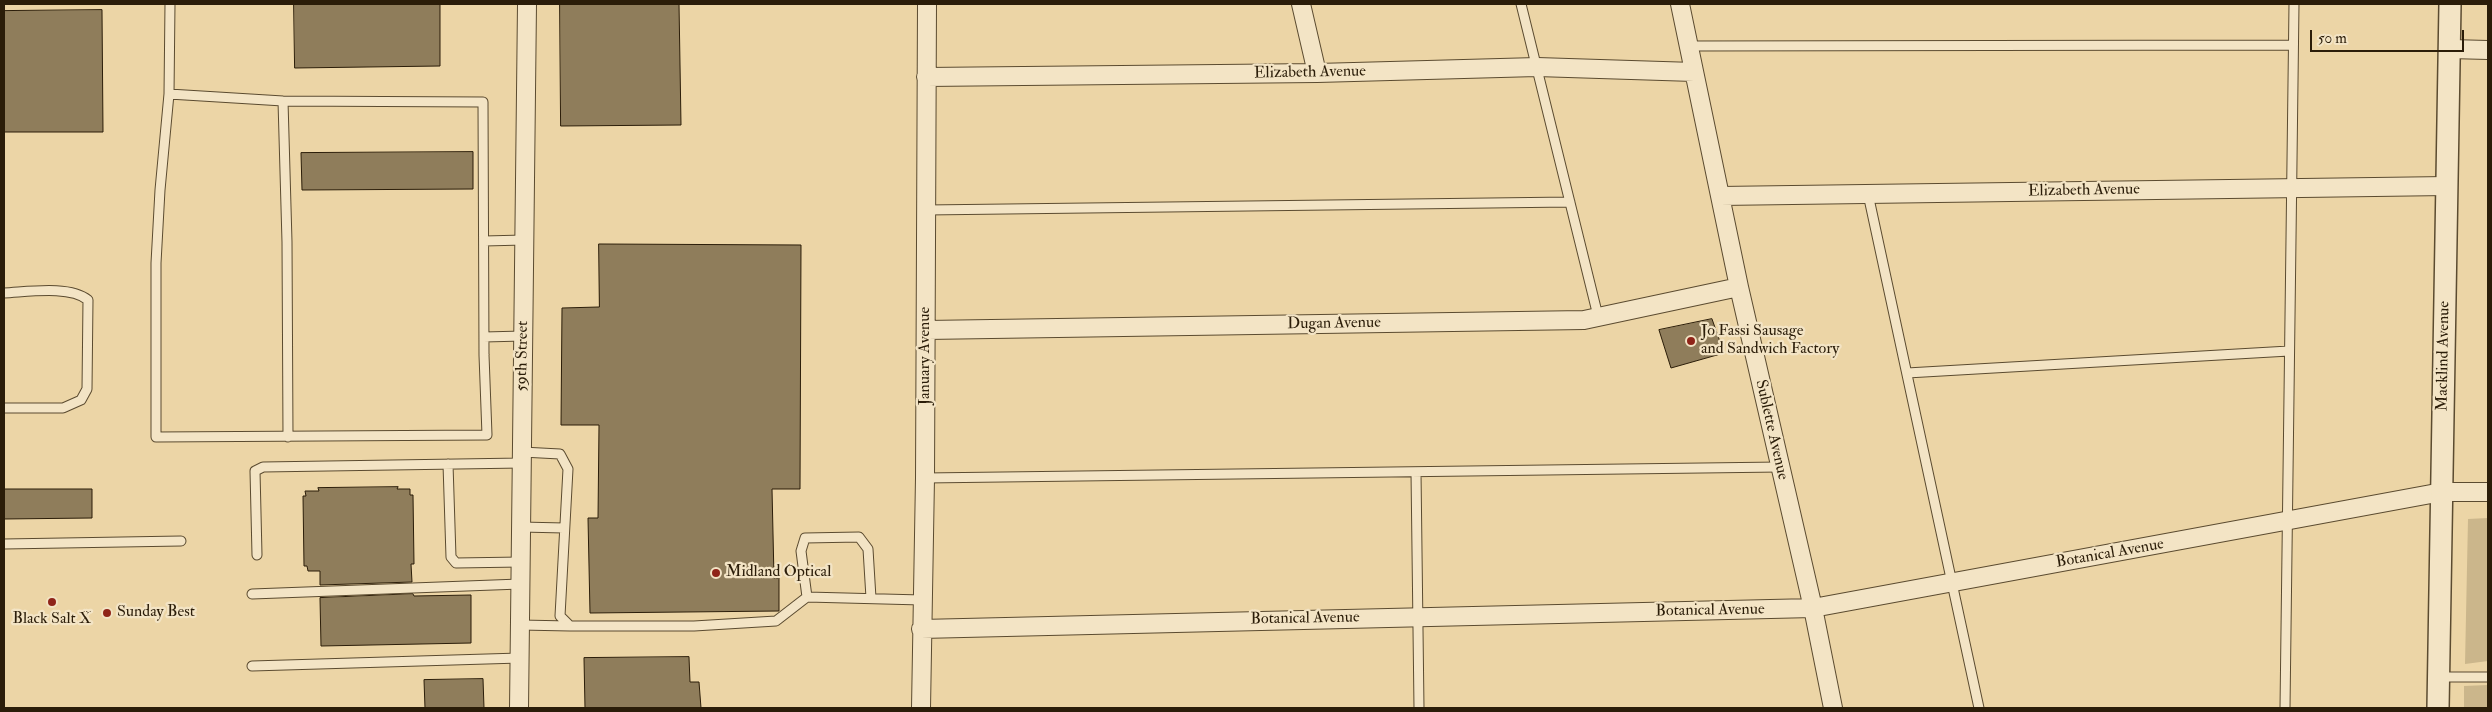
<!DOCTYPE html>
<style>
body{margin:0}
#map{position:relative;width:2492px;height:712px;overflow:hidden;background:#ecd5a6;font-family:"IM FELL Double Pica",serif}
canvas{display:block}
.frame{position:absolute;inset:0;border:5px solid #2b1d09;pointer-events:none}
.scale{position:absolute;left:2310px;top:30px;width:154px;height:22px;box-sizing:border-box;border:2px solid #2b1d09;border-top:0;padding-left:6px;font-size:15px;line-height:18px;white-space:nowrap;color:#2b1d09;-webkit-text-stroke:4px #f3e4c5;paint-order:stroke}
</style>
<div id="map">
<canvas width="2492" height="712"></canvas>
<div class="frame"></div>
<div class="scale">50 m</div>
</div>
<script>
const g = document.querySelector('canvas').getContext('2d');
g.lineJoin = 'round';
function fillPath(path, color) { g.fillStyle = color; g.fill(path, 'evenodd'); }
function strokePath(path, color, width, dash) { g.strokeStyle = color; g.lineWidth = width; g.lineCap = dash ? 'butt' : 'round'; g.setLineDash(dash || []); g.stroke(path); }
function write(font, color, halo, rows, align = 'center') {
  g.font = font + ' "IM FELL Double Pica",serif'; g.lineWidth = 4.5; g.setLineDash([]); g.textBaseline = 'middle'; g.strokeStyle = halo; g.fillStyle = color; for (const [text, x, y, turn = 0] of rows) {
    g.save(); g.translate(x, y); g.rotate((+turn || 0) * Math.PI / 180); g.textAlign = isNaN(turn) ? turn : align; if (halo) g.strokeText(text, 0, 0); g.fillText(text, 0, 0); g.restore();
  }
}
const green = new Path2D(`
 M2488,518v143l-23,3 3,-145z
 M2488,685v23h-24v-22z`);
const building = new Path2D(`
 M294,4h146v62l-145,2z
 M560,4h119l2,121 -120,1z
 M102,10l1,122h-99v-121z
 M473,152v37l-171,1 -1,-37z
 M599,244l202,1 -1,244h-28l2,89h5v33l-189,2 -2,-95h10l1,-93h-38l1,-117 37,-1z
 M1712,319l12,34 -53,15 -12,-38z
 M398,487l-1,2h13v6h3l1,69h-3l1,18 -92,3v-14h-12l-1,-5h-3l-1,-70h3l-1,-5h14l-1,-3z
 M4,489h88v29l-88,1z
 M413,594l1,2 57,-1v48l-150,3 -1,-48z
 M689,657l1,25h9l2,26h-116l-1,-50z
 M483,679l1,29h-59l-1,-28z`);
const service = new Path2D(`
 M1521,4l77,312
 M1690,46l603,-1
 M169,94l114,7 200,1 1,253 3,80 -331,2v-174l4,-73 9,-96 1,-90
 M283,101l4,141 1,195
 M1868,194l111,514
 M926,210l644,-8
 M484,241l40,-1
 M4,293c23,-1 66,-8 84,7l-1,89 -6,11 -18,8h-59
 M484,337l39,-1
 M1907,373l382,-22
 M522,452l38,2 8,15 -8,147 10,10h124l82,-5 31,-24 115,3
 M448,464l3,93 5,6 65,-1
 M1416,472l3,236
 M925,478l855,-11
 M521,527l43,1
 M4,544l177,-3
 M257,555l-2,-84 8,-4 259,-4
 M252,594l268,-10
 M807,597l-6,-46 4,-13 54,-1 9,12 3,49
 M520,625l50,1
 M252,666l268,-8
 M2439,677h49
 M2285,708l9,-704`);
const minor = new Path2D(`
 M1301,4l16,69
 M1680,4l59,283 74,321 20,100
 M2450,49l38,1
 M926,77l391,-4 220,-6 157,5
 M1720,196l727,-10
 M926,330l658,-10 155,-33
 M921,629l892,-21 629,-116h46
 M519,708l8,-704
 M921,708l4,-230 2,-474`);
const tertiary = new Path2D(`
 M2438,708l12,-704`);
const markers = [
 [1691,341,5,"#8f2418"],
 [716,573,5,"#8f2418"],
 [52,602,5,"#8f2418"],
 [107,613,5,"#8f2418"]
];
const streetNames = [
 ["Elizabeth Avenue",1310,73,-1],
 ["Elizabeth Avenue",2084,191,-1],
 ["Dugan Avenue",1334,324,-1],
 ["59th Street",523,356,-89],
 ["January Avenue",926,356,-90],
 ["Macklind Avenue",2444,356,-89],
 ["Sublette Avenue",1771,430,77],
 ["Botanical Avenue",2110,554,-10],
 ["Botanical Avenue",1710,611,-1],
 ["Botanical Avenue",1305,619,-1]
];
const poiNames = [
 ["Jo Fassi Sausage",1701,332],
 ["and Sandwich Factory",1701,350],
 ["Midland Optical",726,573],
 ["Sunday Best",117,613],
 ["Black Salt X",52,620,"center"]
];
fillPath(green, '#cbb68b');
fillPath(building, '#8f7d5b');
strokePath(building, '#2b1d09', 1);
strokePath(service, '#5b4b30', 11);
strokePath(minor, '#5b4b30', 20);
strokePath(tertiary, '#5b4b30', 24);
strokePath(service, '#f3e4c5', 9);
strokePath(minor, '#f3e4c5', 18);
strokePath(tertiary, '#f3e4c5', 21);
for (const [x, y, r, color] of markers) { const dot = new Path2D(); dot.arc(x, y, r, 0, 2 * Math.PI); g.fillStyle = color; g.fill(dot); strokePath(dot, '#f3e4c5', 2); }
write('16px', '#2b1d09', '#f3e4c5', streetNames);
write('16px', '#2b1d09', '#f3e4c5', poiNames, 'left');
</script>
